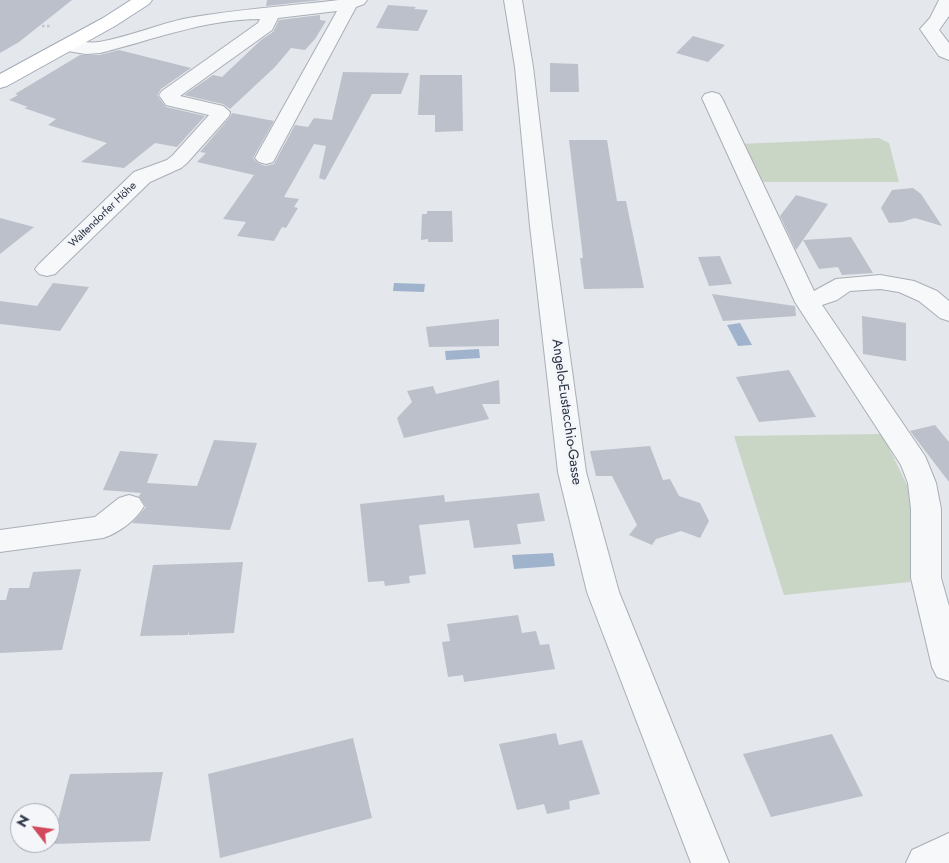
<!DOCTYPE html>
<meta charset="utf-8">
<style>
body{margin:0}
#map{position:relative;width:949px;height:863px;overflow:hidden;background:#e4e7ec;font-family:Jost,sans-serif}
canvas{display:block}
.north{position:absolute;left:10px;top:803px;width:50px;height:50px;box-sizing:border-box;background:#f4f6f9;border:1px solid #a4a8b1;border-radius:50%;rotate:300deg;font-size:14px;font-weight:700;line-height:20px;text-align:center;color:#2b3445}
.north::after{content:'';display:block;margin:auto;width:18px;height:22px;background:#d1495b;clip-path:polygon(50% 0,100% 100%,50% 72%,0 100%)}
</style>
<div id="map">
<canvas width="949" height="863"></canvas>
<div class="north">N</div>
</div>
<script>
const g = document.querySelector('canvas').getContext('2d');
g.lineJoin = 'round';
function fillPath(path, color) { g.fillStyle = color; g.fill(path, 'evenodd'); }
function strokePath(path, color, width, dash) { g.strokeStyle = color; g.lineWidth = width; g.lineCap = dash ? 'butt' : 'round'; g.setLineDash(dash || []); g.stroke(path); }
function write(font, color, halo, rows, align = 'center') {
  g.font = font + ' Jost,sans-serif'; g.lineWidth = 5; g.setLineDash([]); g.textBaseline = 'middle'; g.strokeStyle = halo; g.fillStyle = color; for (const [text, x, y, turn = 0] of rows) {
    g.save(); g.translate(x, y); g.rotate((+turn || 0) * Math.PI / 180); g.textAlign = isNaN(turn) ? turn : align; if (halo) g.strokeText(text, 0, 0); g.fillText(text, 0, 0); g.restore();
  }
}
const green = new Path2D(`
 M879,138l10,5 10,39h-143l-16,-38z
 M882,434l28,57v91l-126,13 -50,-159z`);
const water = new Path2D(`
 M394,283l31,1 -1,8 -31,-1z
 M740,323l12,22 -14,1 -11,-21z
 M479,349l1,9 -34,2 -1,-9z
 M553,553l2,13 -41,3 -2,-14z`);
const building = new Path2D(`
 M0,0h72l-53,42 -19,11z
 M267,0h55l-56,6z
 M388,5l28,2 -2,2 14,1 -10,21 -42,-3z
 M320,15v5l6,1 -11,18 -10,11 -14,-2 -16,19 -45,42 -7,-5 -39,-9 29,-20 9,2 39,-37 12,-8 6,-12z
 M693,36l32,9 -17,17 -32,-9z
 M119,50l72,18 -30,21 -4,6 9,12 39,9 -28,31 -22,-4 -31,25 -43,-6 26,-19 -59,-18 8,-6 -32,-11 4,-1 -19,-7 9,-5 -3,-1 65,-39h20z
 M550,63l28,1 1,28h-29z
 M343,72l66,1 -8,21h-29l-47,86 -6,-2 7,-32 -12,-2 -30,53 15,2 -5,8 4,1 -12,20 -4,-1 -8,14 -37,-5 9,-14 -23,-3 31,-44 -57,-13 9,-9 -6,-1 30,-35 2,-4 42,8 -21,37 5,5 7,3 9,-2 21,-39 13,2 6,-9 18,2z
 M420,75h42l1,56 -28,1v-17h-17z
 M569,140h38l10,61h9l18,87 -60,1 -4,-31h3z
 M913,188l8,6 21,32 -27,-8 -13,4 -13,1 -8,-15 11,-18z
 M796,195l32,9 -32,46 -16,-34z
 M427,211h25l1,31h-25v-3l-7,1 1,-26h5z
 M0,218l34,9 -34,27z
 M851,237l22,36 -31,2 -4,-8 -19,2 -16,-29z
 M720,256l12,28 -23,2 -11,-29z
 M53,283l36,4 -29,44 -60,-7v-23l37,5z
 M712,294l83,12 1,10 -73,5z
 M862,316l44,7v38l-43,-7z
 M499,319v27l-70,1 -3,-20z
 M789,370l27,47 -57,5 -23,-45z
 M499,380l1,24h-18l7,15 -85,19 -7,-20 15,-16 -5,-11 26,-5 3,8z
 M935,425l14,17v40l-39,-51z
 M214,440l43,3 -27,87 -98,-7 14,-16 -7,-11 2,-3 -38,-3 17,-39 38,3 -11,29 50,3z
 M650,446l13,34 7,-1 9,17 21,7 9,18 -9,17 -19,-7 -25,8 -4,6 -23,-10 8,-10 -25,-49h-16l-6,-25z
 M539,493l6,28 -28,3 4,20 -47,4 -5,-28 -50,5 7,49 -17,2 1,7 -25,3 -1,-5 -16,1 -8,-78 84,-9 1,7z
 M243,562l-9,71 -45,2 -1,-4v4l-48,1 13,-71z
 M81,569l-19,81 -62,3v-53h6l3,-12h20l4,-16z
 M518,615l4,18 14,-2 4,14 9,-1 6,25 -91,13 -1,-7 -15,2 -6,-35 8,-1 -3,-17z
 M556,733l3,12 23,-5 18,54 -31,7 1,8 -23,5 -3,-10 -27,6 -18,-66z
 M832,734l31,62 -92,21 -28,-63z
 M353,738l19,80 -152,40 -12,-84z
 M163,772l-13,69 -98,3 18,-70z`);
const path = new Path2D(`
 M42,26h8`);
const minor = new Path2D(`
 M339,0h28l-3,4 -8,3 -83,155 -7,2 -7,-2 -4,-4 82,-147 -59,7 -6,12 -92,66 43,10 7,6 -1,4 -42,47 -6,5 -31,14 -95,92 -8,2 -8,-2 -4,-5 4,-5 95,-92 33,-12 6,-5 36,-40 -43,-10 -7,-10 3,-4 96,-68 2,-4c-54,0 -108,21 -160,34l-14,1 -25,-4 -2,-4 2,-4c13,-3 26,2 38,0 30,-5 59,-18 89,-24 50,-9 101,-12 151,-18z
 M504,0h18l11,67 19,159 34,246 33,120 110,271h-38l-104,-271 -29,-120 -28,-246 -15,-159z
 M939,0h10v16l-10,14 10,13v17l-10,-4 -19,-27 10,-11z
 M712,92l7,2 3,4 92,193 22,-12 44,-4 34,6 23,10 12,10v20l-9,-3 -21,-17 -20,-9 -19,-3 -30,2 -13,9 -15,5 103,151 11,27 5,26v69l8,28v75l-12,-4 -5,-10 -21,-89v-69l-3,-26 -7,-18 -106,-163 -93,-204 3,-4z
 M129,495l10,3 5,8c-8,14 -25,27 -41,32l-103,14v-22l95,-13 24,-19z
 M949,833v30h-43l6,-13z`);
const major = new Path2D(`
 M131,0h21l-3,4 -34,22 -108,60 -7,2v-14l103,-56z`);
const farStreetnames = [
 ["Waltendorfer Höhe",103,215,-44]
];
const streetNames = [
 ["Angelo-Eustacchio-Gasse",566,412,82]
];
fillPath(green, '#c9d6c5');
fillPath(water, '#9fb4cc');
fillPath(building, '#bbc0ca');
strokePath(minor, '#a9aeb7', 2);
strokePath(major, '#a3abb8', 2);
strokePath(path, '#c2c5cb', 2.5, [2.5, 2.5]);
fillPath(minor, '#f7f8fa');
fillPath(major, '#fff');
write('11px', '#2b3445', '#f4f6f9', farStreetnames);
write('14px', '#2b3445', '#f4f6f9', streetNames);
</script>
